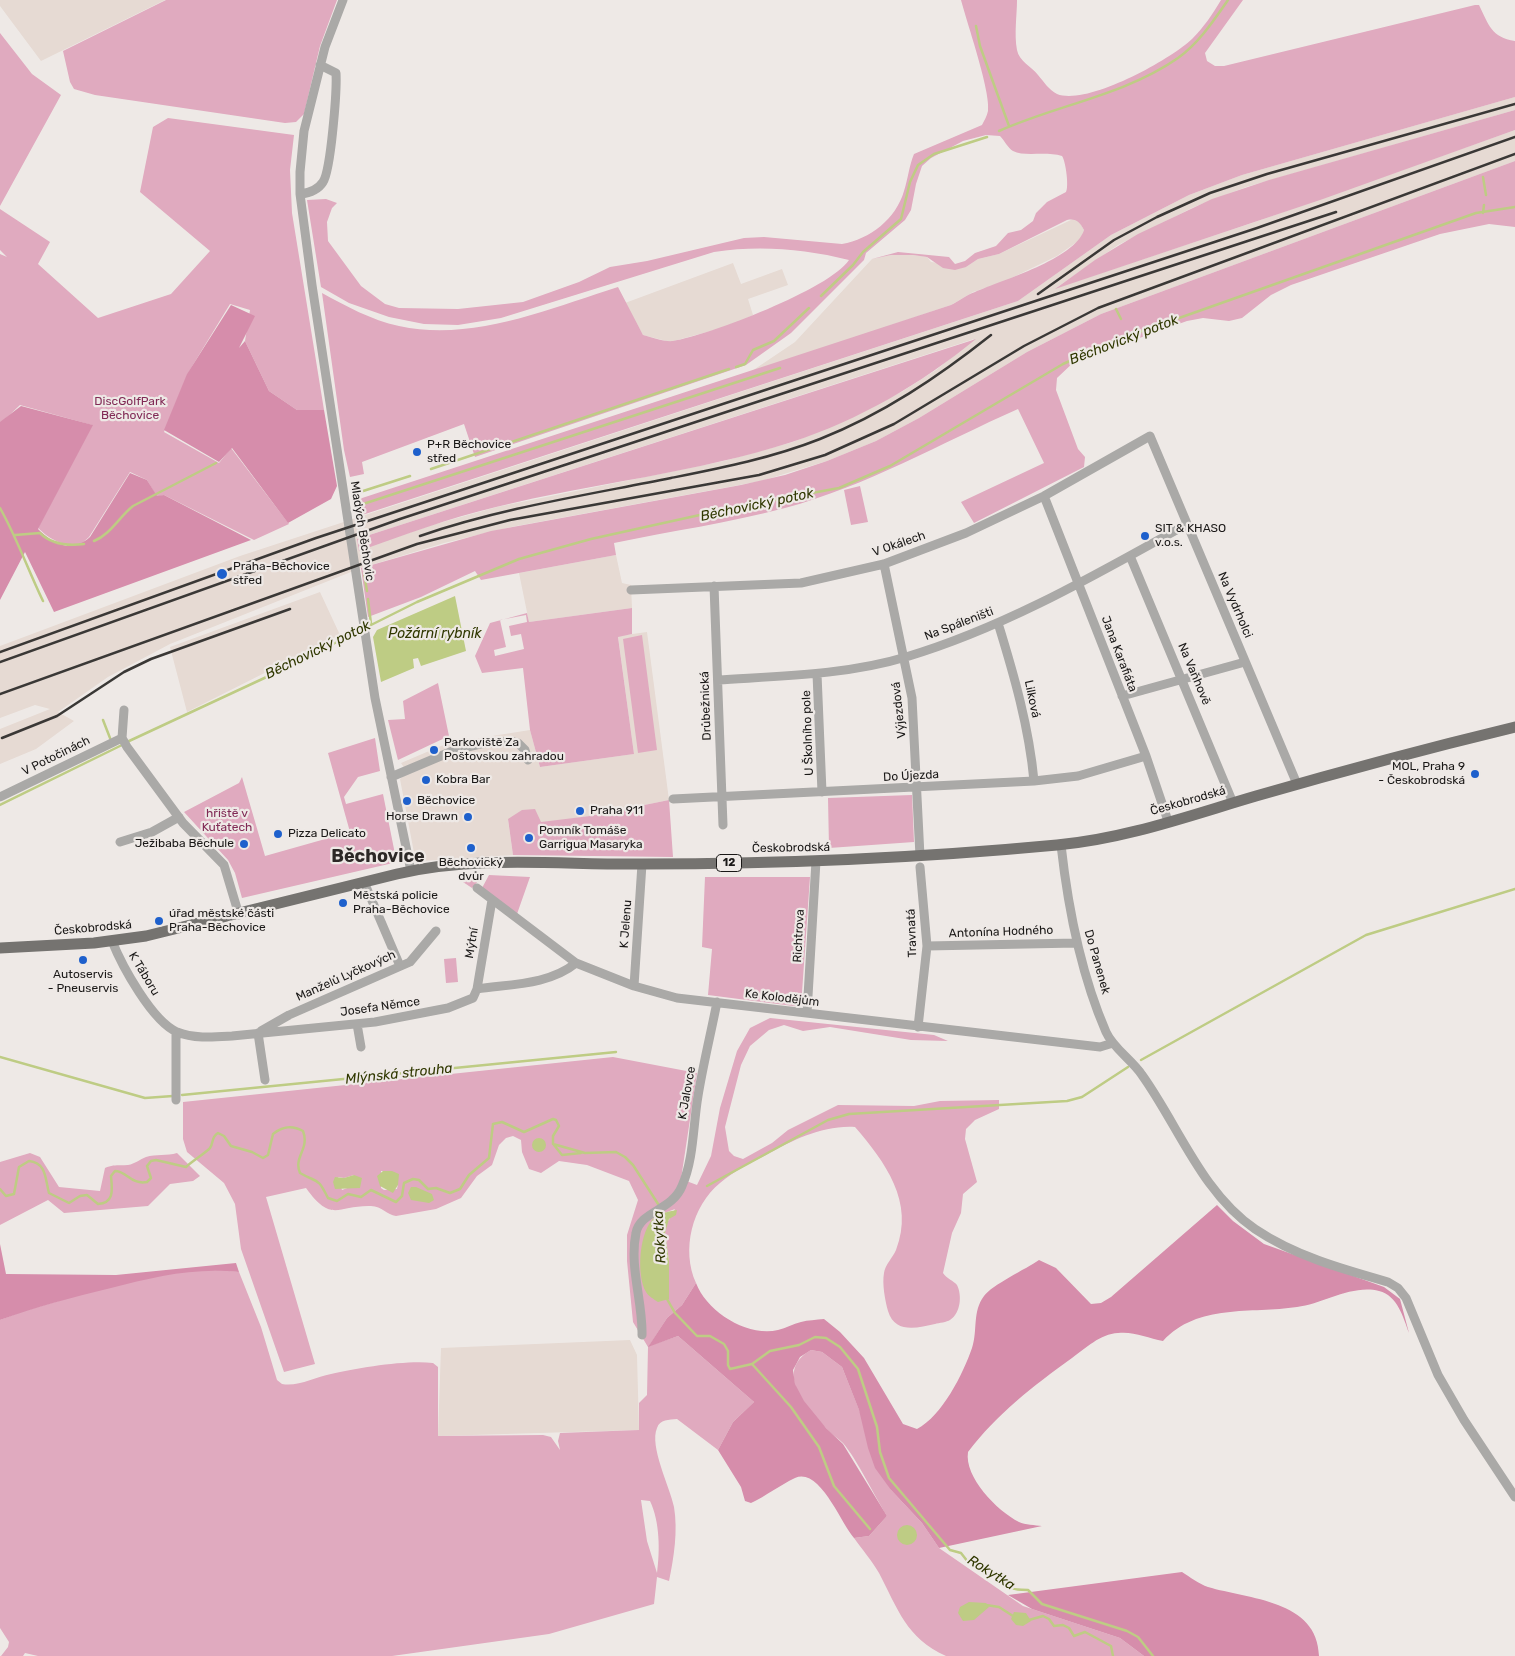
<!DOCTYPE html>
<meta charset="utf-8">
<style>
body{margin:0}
canvas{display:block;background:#eee9e6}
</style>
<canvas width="1515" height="1656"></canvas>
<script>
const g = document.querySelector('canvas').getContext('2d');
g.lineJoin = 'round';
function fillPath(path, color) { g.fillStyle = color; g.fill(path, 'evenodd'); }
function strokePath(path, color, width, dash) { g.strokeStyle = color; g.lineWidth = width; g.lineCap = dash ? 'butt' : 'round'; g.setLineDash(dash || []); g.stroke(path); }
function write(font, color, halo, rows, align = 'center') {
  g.font = font + ' Rubik,sans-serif'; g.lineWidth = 4.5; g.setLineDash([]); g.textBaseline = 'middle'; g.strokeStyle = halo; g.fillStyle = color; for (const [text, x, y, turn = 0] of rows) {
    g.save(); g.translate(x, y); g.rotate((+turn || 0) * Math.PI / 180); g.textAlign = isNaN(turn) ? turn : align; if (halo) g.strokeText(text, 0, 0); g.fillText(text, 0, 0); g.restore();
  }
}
const built = new Path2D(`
 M0,0h165l-124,61 -41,-55z
 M1515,97v13l-269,77 -52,20 -76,38 -62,43 199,-66 260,-92v31l-414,153 -74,38 -108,66 -43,23 -49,20 -66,20 -250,46 -67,16 -83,25 -191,76 -62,33 -50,35 16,9 -38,28 -36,15v-35l50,-20 -15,-4 -35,13v-72l240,-90 778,-255 93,-66 78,-40 53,-20zM974,339l-38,31 -33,21 -61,31 -49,20 -69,19 -227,46 -65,18 -73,25 -2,-11z
 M1073,219l6,2 5,9 -3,9 -24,17 -54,26 -30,10 -22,13 -202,68 46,-31 77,-83 19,-4h22l14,2 4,5 35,5 12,-8 21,-5z
 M733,263l8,21 41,-15 6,16 -40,14 5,16 -24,11 -59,16 -27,-7 -18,-32z
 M616,555l6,28 9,2 1,23 -103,14 -10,-49z
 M320,592l20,43 -153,77 -17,-65z
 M647,632l22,168 -79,16 -49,7 -33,-3 5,35 -92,6 -6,-3 -15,-79 7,-7 -6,-9 47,-20 82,-13 10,37 94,-13 -16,-118z
 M630,1340l7,15 2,75 -201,6 3,-88z`);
const green = new Path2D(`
 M166,0h171l-17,46 -16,68 -8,8 -11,1 -190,-28 -21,-6 -4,-7 -7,-31z
 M961,0h56c0,15 -3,34 0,50 2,11 15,17 21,25 6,7 11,15 19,19 30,12 113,-34 135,-55 12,-12 20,-24 29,-39h22l-38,53 2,8 8,5h9l251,-61h4c10,20 12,32 36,36v56l-273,78 -53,20 -78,40 -93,66 -662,216 -3,-16 598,-196c8,-4 15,-10 24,-13 27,-12 100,-33 109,-62 -4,-7 -7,-12 -17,-10l-68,34 -21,5 -12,8 -11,3 -12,-2 -16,-11 -14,-2h-22l-19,4 26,-7 51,5 6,7 10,-3 10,-8 21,-7 12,-13 13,-3 12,-9 3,-8 11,-11 19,-10c3,-5 0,-30 -4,-36 -16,-5 -38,1 -49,-5 -5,-3 -9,-11 -13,-15l-14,-1 -23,6 -32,17 -9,8 -6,18 -5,26 -6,10 -39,33 -2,7 -73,73 -45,32 -271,92 -11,-33 -102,38 2,12 -14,3 -6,-27 -22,-157c24,13 49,27 77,33 74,16 149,-17 219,-39l25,48c8,2 21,7 30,6 36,-6 157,-52 176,-81 -44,-11 -90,-15 -135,-8l-213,66 -43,7 -34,-1 -35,-7 -40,-14 -28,-16 -14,-87 19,-1 11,4 -5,5 -5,14 1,19 33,45 24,18 14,4 59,1 65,-7 56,-20 31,-15 37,-6 97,-23 20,-1 78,7c28,-5 54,-25 62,-53 4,-12 5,-25 10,-37l68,-29c2,-4 5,-9 6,-14 3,-19 -21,-88 -27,-111z
 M0,33l32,41 29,21 -61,111z
 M1515,110v20l-192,69 -268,90 40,-29 43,-26 74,-35 57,-19z
 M168,118l126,17 -4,35 2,43 32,197h-27l-28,-19 -24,-50 5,-31 -20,-6 -42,69 -24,59 55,31 12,-15 58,76 -35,16 -90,-45 -7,2 -10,-17 -17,-8 -41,65 -9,8c-19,0 -28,-4 -42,-17l54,-103 -72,-20 -20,19v-170l7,3 -7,-7v-41l50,33 -12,22 60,54 73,-24 39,-43 -70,-59 13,-65z
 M1515,161v66l-26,-3 -49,10 -149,51 -20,10 -29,23 -13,3 -26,-3 -16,3 -112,40 -18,17 -1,12 22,59 7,8 -1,10 -110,56 -13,-21 83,-39 -26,-54c-77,34 -151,77 -233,99 -56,15 -114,23 -171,35l2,12 -135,25 -6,-9 -54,26 -53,20 -7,-49 130,-37 250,-46 44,-10 42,-14 49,-20 43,-23 108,-66 74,-38z
 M976,339c-55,45 -117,81 -184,103 -96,31 -198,41 -296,65 -47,11 -92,28 -137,44l-2,-12z
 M860,486l8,36 -17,3 -7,-35z
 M632,608v26l-14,3 16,117 -94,13 -10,-37 -7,-62 -41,5 -7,-17 15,-33 37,-10 2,9zM526,615l1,7 -18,4 2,10 10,-2 3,15 -29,7 -1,-6 12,-3 -6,-27z
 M642,635l15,115 -19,3 -15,-114z
 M438,683l11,53 -51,24 -10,-40 17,-1 -2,-18z
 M375,738l5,33 -22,6 -14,20 2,7 37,-10 13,65 -3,4 -151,35 -7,-25 -7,-13 -44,-48 55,-29 3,-6 23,79 85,-24 -22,-79z
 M912,795l2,47 -85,6 -1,-50z
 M669,800l4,57 -160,-2 -5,-36 14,-9 13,-1 6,13 49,-6z
 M483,875l-11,13 -15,-10z
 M489,875l41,2 -13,37 -35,-26z
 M705,877h105l-9,130 -93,-12 4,-46 -10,-2z
 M456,958l2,24 -12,1 -2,-24z
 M770,1018l164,17 14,6 -37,-1 -81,-13 -27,4 -19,-6 -15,5 -19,16 -9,19 -16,62 4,24 5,5 9,3 29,-16 16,-13 50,-25 76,1 26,-5 59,-1v9l-24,11 -9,9 -1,10 12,43 -14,12 -2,19 -9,20 -9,40c3,5 11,8 14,12 5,10 4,28 -7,35 -3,2 -11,3 -15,4 -18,4 -40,10 -47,-13 -3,-11 -6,-27 -4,-38 1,-8 9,-16 12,-23 19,-48 -11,-88 -41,-123 -32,-2 -62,13 -89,28 -16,8 -32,16 -46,28 -28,23 -39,67 -24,100l-14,22 -15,13 -18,28 29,-10 76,66 -21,20 -15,28 -41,-31c-8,1 -17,0 -20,9 -8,18 13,59 17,79 4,24 0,50 -5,74l-12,-4 -3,27 -105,30 -157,22h-354l-13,-3 -2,3h-22l7,-9 1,-5 -9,-14v-308l21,-8c68,-19 147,-49 218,-40l22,55 16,53 5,4c16,3 33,-7 49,-10 27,-6 74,-14 102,-11l5,4v69l105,-1 8,2 9,13 -2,-9 2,-8 79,-3v-27l8,-8 1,-48 -15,-25 -6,-61v-26l11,-35 -9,-19 -42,-16 -28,-4 -18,12 -12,-4 -7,-17 -1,-12 -8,-4 -7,2 -7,7 -7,20 -15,11 -16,22 -25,11 -40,7c-9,-1 -14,-10 -25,-10 -34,-1 -39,18 -65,-18l-40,9 49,167 -31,8 -43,-123 -6,-45 -11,-21 -37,-31 -4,-13v-37l430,-45 84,16 -16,106 16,6 14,-29 9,-48 17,-57 13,-23zM381,1171h9l8,13 -1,5 -13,1 -3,-2zM354,1175l4,13 -8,-1 -8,3 -4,-13 6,1zM675,1209l-9,16 -1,8 4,28v38l-10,-84zM641,1500l9,1c10,21 10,50 7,72l-10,-32z
 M30,1153l10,4 19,30 41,4 5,-23c9,-4 15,-2 23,-3 7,-1 12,-6 18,-8 10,-3 21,-1 31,-4l23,23 -7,5 -23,3 -22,22 -84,7 -16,-13 -48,25v-63z
 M811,1350l11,2 20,15 49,123 31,33 17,25 84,58 97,32 24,18h-198c-40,-18 -48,-47 -67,-83 -7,-12 -17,-24 -25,-35l15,-2 18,-20c-13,-21 -29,-55 -44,-73 -5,-5 -12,-9 -17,-15 -21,-21 -52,-57 -15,-78z`);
const forest = new Path2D(`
 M231,305l24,11 -16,32 6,-7 24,50 28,19h27l13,76 -6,13 -43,24 -56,-75 -13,14 -55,-32 23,-56z
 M21,406l72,19 -55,104c15,15 33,25 52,8l40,-64 17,7 10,16 7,-1 87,45 -197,72 -29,-60 -25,48v-178z
 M1217,1205l16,16 31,23 120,43 16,12 9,34c-6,-16 -11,-37 -30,-42 -27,-7 -56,13 -82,16 -46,7 -99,-4 -134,34 -15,-3 -30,-10 -45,-8 -18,1 -32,15 -46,25 -39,28 -75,56 -104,94 -4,25 29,59 51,70 6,3 16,3 23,4l-103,22 -17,-25 -31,-33 -16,-22 -7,-20 -9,-38 -17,-43 -20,-15 -11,-2 -11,7 -7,13 2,14 9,17 22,27 17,16 44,72 -18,20 -15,2c-13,-14 -34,-71 -59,-60 -15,7 -29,18 -44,25l-6,-2 -4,-14 -23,-37 15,-28 21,-20 -76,-66 -30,11 19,-29 15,-13 14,-22c11,29 51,54 82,47 8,-2 15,-6 23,-8 7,-2 15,-2 23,-3l16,13 24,26 39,66 14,5c25,-13 46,-55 55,-81 6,-18 0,-36 12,-52 8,-11 42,-27 55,-36l17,8 35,36 10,-1 10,-6z
 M0,1244l6,30 110,1 120,-12 3,9c-44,-5 -86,5 -128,16 -38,9 -75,19 -111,32z
 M1182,1572c8,5 17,12 26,15 40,12 110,13 111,69h-175l-24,-18 -88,-29 -24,-14z`);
const water = new Path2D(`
 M455,596l11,55 -45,15 -3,-8 -5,1 1,9 -33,14 -8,-45 4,-7z
 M532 1145a7 7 0 1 1 14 0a7 7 0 1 1-14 0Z
 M383,1171h9l7,3 -1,11 -5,8 -13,-7 -3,-10z
 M354,1175l8,3 -2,10 -25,1 -2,-7 2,-5 9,1z
 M411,1187h5l16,7 2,6 -5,3 -18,-3 -3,-7z
 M677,1210l-1,5 -7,4 -4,14 4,28v38l-11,3c-4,-3 -9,-5 -12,-10 -10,-17 -7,-62 9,-75 5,-4 16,-6 22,-7z
 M897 1535a10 10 0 1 1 20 0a10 10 0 1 1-20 0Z
 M969,1602l17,1 3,4 -15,13 -11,1 -5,-8 2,-6z
 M1014,1612l12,1 5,8 -8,5 -7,-1 -5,-6z`);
const stream = new Path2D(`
 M976,26l4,20 29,80
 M999,131c58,-26 126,-36 179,-73 21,-15 36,-38 50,-58
 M1483,177l3,18
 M1483,213l1,-8
 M821,296l32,-31 10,-13 38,-33 9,-37 8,-17 16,-11 53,-17
 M1116,309l5,10
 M736,367l9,-3 8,-14 21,-9 35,-33
 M431,469l298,-100
 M360,492l50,-16
 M357,506l423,-138
 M0,508c17,30 28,62 43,93
 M15,535l25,-2c12,12 28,13 44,11
 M94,541c17,-7 25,-24 39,-35l83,-43
 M364,573l3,18
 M368,599l3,25
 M103,720l7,18
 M127,742l146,-68 144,-72 102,-43 72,-20 145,-32 103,-19 51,-22 173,-102 51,-23 362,-128 39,-6
 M0,805l122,-60
 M0,1057l145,41 28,-2
 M1141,1060l225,-125 149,-46
 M182,1095l434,-43
 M554,1145l8,10 19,-2
 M707,1186l121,-66 21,-6 218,-13 15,-4 46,-30
 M0,1189l6,7 8,-2 5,-27 10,-6c18,2 16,18 20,32l20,10 11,-7 7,-1 11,9c17,-1 14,-15 13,-28l4,-5c12,0 16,14 32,11l4,-4 -4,-12 4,-5 5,-1 30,7c6,-6 21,-15 24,-19 4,-6 1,-11 8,-15l6,3 7,10 21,6 11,6 5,-3 5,-21c10,-8 19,-9 30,-3 7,18 -10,26 -3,42 19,11 17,3 28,25l9,3 11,-7 13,3 10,-7 25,12 6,-6 2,-13 9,-4 6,1 9,9 8,-1 14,5 10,-4 9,-14 20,-17 4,-34 9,-2 22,10 29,-13 3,1 3,6 -6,10v8l32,9 31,-1 9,5 8,8 27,42
 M667,1299l8,14 22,23h13l14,8 4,7v14l2,4 22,-5 18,-13 29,-6 16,-8 11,1 14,9 18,22 19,58 3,25 9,26 61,72 11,3 7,9c17,0 27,18 41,25 7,4 12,2 19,3l14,14 85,27 11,6 15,19
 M752,1364l39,43 28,40 15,39 36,43
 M986,1605l13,2 14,9
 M1029,1620l14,-4 6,3 5,7 9,-1 6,3 5,8 11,-4 26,14 2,10`);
const minor = new Path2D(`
 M343,0l-18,47 -21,84 -4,41v22l12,91 63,413 36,173
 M300,194c9,-1 18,-4 23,-12 8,-12 14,-92 13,-109l-16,-8
 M1044,496l102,260 22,65
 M1130,556l103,247
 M884,564l28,134 8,158
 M714,586l9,239
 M631,590l170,-7 83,-19 82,-31 78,-37 106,-60 147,348
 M998,623c16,52 31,104 36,158
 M817,674l5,118
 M718,680c61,-4 129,-5 188,-23 100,-30 191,-83 281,-133
 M1122,696l123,-34
 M124,710l-2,28 5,9 56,76 41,42 15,50
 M391,777l64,-27 25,-6 31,-3 7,2 7,7 3,10
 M0,797l122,-59
 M673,799l361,-18 44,-5 68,-20
 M120,842l32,-10 27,-15
 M1061,845c7,63 19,127 45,187 7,16 26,28 36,43 36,50 60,118 113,154 40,27 87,40 133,53l10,6 8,10 32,77 26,45 51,77
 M364,882l36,84
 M477,888l99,75 58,23 43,12 423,49 13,-4
 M112,941c10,25 40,80 65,91 17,7 38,5 55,4l143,-14 73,-14 25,-10 4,-9 15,-89
 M927,946l149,-3
 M634,986l8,-122
 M477,989c33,-5 72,-4 99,-26
 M807,1013l9,-152
 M357,1024l4,23
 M918,1027l9,-81 -7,-79
 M261,1031l28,-16 121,-53 26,-31
 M258,1033l7,47
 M176,1100v-68
 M642,1335c1,-33 -13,-68 -6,-102 4,-22 36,-22 46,-47 12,-27 11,-61 16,-90 5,-31 13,-63 19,-94`);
const major = new Path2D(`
 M0,948l94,-5 52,-7 251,-62c80,-19 164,-9 245,-10 139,0 277,-6 415,-19 68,-6 134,-30 199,-49 86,-25 172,-48 259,-69`);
const rail = new Path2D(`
 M1038,294l76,-54 43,-23 53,-24 57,-19 248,-70
 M420,536c81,-28 167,-41 251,-58 50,-10 101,-20 149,-39 63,-25 118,-62 171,-104
 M0,652l316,-114 941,-310 258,-91
 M0,662l400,-143 936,-307
 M0,694l417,-150 93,-24 249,-45 66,-20 69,-31 130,-78 74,-38 417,-154
 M2,738l55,-22 67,-44 27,-13 139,-50`);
const markers = [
 [417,452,5,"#1e60cc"],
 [1145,536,5,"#1e60cc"],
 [222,574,6,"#1e60cc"],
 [434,750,5,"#1e60cc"],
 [1475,774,5,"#1e60cc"],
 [426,780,5,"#1e60cc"],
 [407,801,5,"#1e60cc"],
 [580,811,5,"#1e60cc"],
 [468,817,5,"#1e60cc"],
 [278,834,5,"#1e60cc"],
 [529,838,5,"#1e60cc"],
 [244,844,5,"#1e60cc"],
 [471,848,5,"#1e60cc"],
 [343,903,5,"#1e60cc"],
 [159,921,5,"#1e60cc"],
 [83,960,5,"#1e60cc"]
];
const shields = [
 [729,863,25]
];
const shieldNames = [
 ["12",729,863]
];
const parkNames = [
 ["DiscGolfPark",130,402],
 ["Běchovice",130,416],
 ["hřiště v",227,814],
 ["Kuťatech",227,828]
];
const poiNames = [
 ["P+R Běchovice",427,445],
 ["střed",427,459],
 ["SIT & KHASO",1155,529],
 ["v.o.s.",1155,543],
 ["Praha-Běchovice",233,567],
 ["střed",233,581],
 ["Parkoviště Za",444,743],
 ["Poštovskou zahradou",444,757],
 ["MOL, Praha 9",1465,767,"right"],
 ["- Českobrodská",1465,781,"right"],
 ["Kobra Bar",436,780],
 ["Běchovice",417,801],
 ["Praha 911",590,811],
 ["Horse Drawn",458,817,"right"],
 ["Pomník Tomáše",539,831],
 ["Garrigua Masaryka",539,845],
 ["Pizza Delicato",288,834],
 ["Ježibaba Běchule",234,844,"right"],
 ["Běchovický",471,863,"center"],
 ["dvůr",471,877,"center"],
 ["Městská policie",353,896],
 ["Praha-Běchovice",353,910],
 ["úřad městské části",169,914],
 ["Praha-Běchovice",169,928],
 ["Autoservis",83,975,"center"],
 ["- Pneuservis",83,989,"center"]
];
const streetNames = [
 ["Mladých Běchovic",362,531,81],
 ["V Okálech",899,544,-19],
 ["Na Vydrholci",1235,605,67],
 ["Na Spáleništi",959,624,-21],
 ["Jana Karafiáta",1119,654,69],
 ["Na Vaňhově",1194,674,67],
 ["Lilková",1032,699,78],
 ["Drůbežnická",706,706,-92],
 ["Výjezdová",899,710,-96],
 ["U Školního pole",808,733,-92],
 ["V Potočinách",56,756,-26],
 ["Do Újezda",911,776,-3],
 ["Českobrodská",1188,801,-16],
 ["Českobrodská",791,848,-1],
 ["K Jelenu",626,924,-86],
 ["Českobrodská",93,928,-5],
 ["Antonína Hodného",1001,932,-2],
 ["Travnatá",912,933,-92],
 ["Richtrova",799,936,-87],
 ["Mýtní",472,943,-80],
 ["Do Panenek",1097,962,74],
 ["K Táboru",144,974,59],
 ["Manželů Lyčkových",346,976,-24],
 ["Ke Kolodějům",782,998,7],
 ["Josefa Němce",380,1007,-8],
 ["K Jalovce",687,1093,-80]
];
const waterNames = [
 ["Běchovický potok",1124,340,-21],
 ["Běchovický potok",757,505,-12],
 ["Požární rybník",435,634],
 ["Běchovický potok",318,650,-26],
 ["Mlýnská strouha",399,1074,-6],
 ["Rokytka",660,1237,-93],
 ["Rokytka",991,1573,32]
];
const districtNames = [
 ["Běchovice",378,857]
];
fillPath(built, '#e6dad3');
fillPath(green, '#e0aabf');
fillPath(forest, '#d68dab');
fillPath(water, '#becc84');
strokePath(stream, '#becc84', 2.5);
strokePath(minor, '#aaa9a7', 9);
strokePath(major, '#757370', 11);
strokePath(rail, '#3a3836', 2.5);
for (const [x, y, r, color] of markers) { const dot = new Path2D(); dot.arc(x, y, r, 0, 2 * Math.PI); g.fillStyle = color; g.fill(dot); strokePath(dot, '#eee9e6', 2); }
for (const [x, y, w] of shields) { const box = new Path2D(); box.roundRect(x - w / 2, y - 8.5, w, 17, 4); g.fillStyle = '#eee9e6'; g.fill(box); strokePath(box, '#1a1817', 1); }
write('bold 11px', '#1a1817', null, shieldNames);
write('12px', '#812a55', '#eee9e6', parkNames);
write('12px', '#1a1817', '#eee9e6', poiNames, 'left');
write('12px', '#1a1817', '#eee9e6', streetNames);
write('italic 14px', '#303800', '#eee9e6', waterNames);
write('bold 18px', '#2c2826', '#eee9e6', districtNames);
</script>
